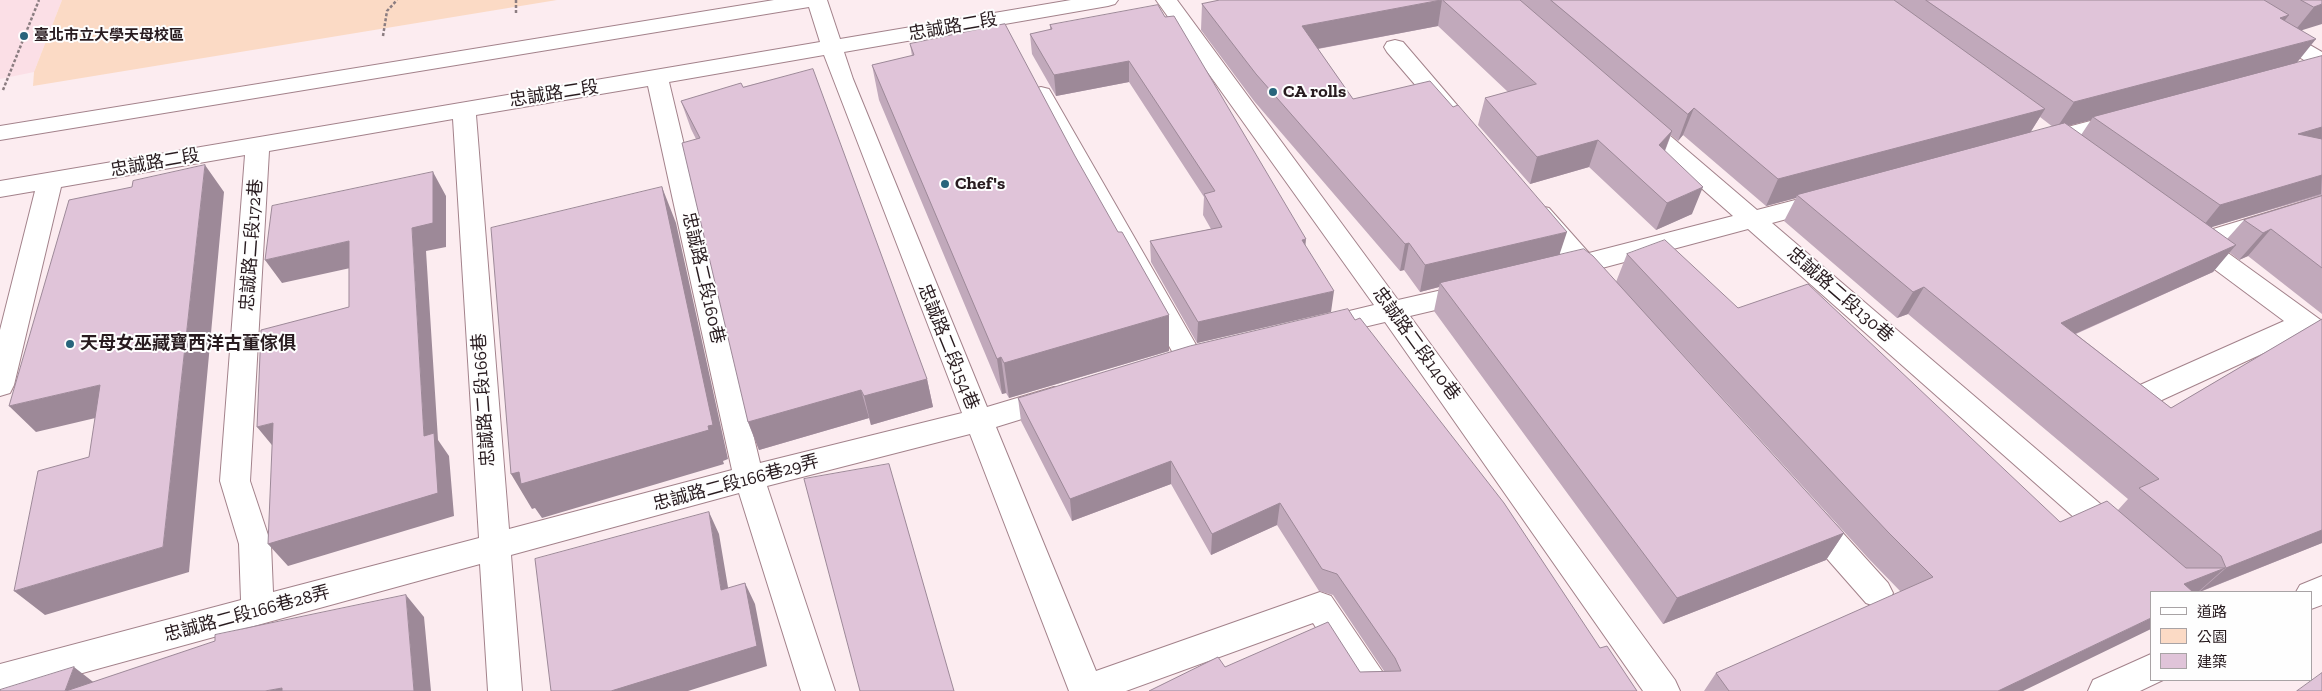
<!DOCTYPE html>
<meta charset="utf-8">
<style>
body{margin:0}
#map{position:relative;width:2322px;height:691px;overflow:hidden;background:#fcecf0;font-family:"Zilla Slab","Noto Sans TC",serif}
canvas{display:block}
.legend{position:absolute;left:2150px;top:591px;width:162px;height:90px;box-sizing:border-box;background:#fefefe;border:1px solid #a8a3a5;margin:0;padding:6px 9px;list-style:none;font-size:15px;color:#281b1f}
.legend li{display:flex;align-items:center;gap:10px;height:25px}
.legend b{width:25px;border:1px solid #a8a3a5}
</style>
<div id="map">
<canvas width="2322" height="691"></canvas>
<ul class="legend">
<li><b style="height:6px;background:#fff"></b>道路</li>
<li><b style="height:14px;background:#fbdac5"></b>公園</li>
<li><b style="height:14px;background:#e0c4d9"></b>建築</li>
</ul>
</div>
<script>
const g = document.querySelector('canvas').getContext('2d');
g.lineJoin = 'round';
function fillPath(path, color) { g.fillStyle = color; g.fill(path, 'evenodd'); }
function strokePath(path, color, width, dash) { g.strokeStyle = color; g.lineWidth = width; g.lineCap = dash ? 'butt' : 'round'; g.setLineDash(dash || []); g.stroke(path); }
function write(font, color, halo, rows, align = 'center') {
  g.font = font + ' "Zilla Slab","Noto Sans TC",serif'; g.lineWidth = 4; g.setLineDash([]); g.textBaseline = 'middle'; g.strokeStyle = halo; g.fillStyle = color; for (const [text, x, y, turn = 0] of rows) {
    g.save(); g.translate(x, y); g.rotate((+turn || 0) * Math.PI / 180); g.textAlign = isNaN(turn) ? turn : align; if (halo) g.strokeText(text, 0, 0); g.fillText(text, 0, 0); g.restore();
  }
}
const built = new Path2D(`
 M0,0h62l-28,72 -34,7z`);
const green = new Path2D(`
 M62,0h495l-524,86 1,-14z`);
const path = new Path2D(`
 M516,0v14
 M383,36l4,-25 10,-11
 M3,90l36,-90`);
const minor = new Path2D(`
 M774,0h53l13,39 231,-39h47l-3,4 -7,2 -264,46 9,27 134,328 67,-20 10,3 4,8 -4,8 -68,21 100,244 224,-79 11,4 57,84 5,11h-36l-44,-68 -187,68h-57l-99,-257 -203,52 68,205h-34l-62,-198 -228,62 11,136h-34l-8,-127 -463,127h-17v-27l241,-64 -2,-56 -19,-63 25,-326 -184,32 -47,198 -4,8 -10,3v-66l35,-139 -35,6v-16l820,-139 -11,-35 -809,133v-14zM824,55l138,358 -202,50 -91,-381zM648,86l84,384 -223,59 -33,-414zM453,119l26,419 -206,54 -2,-48 -21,-63 19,-330z
 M1156,0h21l221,300 75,-17 9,2 4,7 -4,7 -72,17 265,364 5,11h-37l-258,-369 -67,16 -10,-3 -4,-7 4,-7 66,-16z
 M2207,0h25l90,52v16l-8,-2 -104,-62z
 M1395,40l8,2 54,63 3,5 -3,5 -8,2 -8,-2 -54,-63 -3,-5 3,-5z
 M1041,87l8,2 3,5 147,256 4,7 -4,7 -10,3 -10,-3 -149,-270 3,-5z
 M2121,113l8,2 4,5 -4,5 -88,24 -8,-3 -4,-5 4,-5z
 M1639,114l8,2 110,94 69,-18 9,2 3,6 -3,6 -63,17 353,302 5,9 -5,9 -11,4 -11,-4 -355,-314 -146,39 5,8 -4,7c-12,3 -17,1 -25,-8l-17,4 -9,-3 -4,-6 4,-6 13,-4 -34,-40 -3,-6 3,-6 9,-2 9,2 40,45 144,-37 -102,-90 -4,-5 4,-5z
 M2322,196v17l-105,32 105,76v24l-10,-3 -9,-7 -152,70 -10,3 -10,-3 -4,-8 4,-8 153,-68 -102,-76 -4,-6 4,-6 9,-3 9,3z
 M1811,506l11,4 66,73 5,10 -5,10 -11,4 -11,-4 -66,-75 -4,-9 4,-9z
 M2322,576v29l-11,4v-17h-15l4,-7z
 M2151,654v26h12l-23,11h-52l5,-11z`);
const wall = new Path2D(`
 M1220,0h1102l-20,31 -5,32 25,-7v139l-111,32 16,12 17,-19 78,-24v118l-74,-58 -9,4 -10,-8 -16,20 -137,62 95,74 151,-89v224l-122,49h-49l-128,99h-319l12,-18 185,-81 -33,-34 -211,-232 187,207 -18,27 -163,64 -229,-313 5,-24 -19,5 -16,-22 -4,1 -146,-170 -53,-71 1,-26zM1438,26l70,66 -23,6 -7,27 52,59 59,-17 67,63 36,-16 -27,-63 6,-16 7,6 5,-6 83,71 30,-8 -12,23 113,97 11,-4 220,185 -10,11 -58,12 -322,-214 -111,-54 -11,28 -56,-28 -207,-155 -35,-50zM2040,117l13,10 -23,6zM2091,120l-10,15 -13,-9z
 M1165,17l140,229 26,66 -134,31 -46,-81 -1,-21 61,-12 -8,-14 1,-18 -75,-115 -73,14 -24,-42 -2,-20 20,-4v-5z
 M910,44l259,307 -160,47 -3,-5 -4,1 -123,-294 -7,-35 40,-9z
 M681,101l246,278 6,28 -62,18 -2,-7 -110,32 -11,-28 -52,-283 -5,-10z
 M1355,320l245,328 37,43 -412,-24 135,5 24,-1 -51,-76 -14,-4 -42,-66 -66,30 -40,-71 -99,37 -51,-100 -3,-23z`);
const shadedWall = new Path2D(`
 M1442,0l-4,26 -138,26 2,-26z
 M2322,4v20l-29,9 21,-26z
 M2289,15l-20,26 11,-23z
 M2316,39l-21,26 -202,52 -2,3 -35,9 18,-27z
 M1129,61v21l-73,14 -2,-21z
 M1694,108l-11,27 -5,6 10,-27z
 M2045,109l-17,27 -231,59 -1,3 -30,8 12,-27z
 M2322,127v19l-24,-12z
 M1672,131l-10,27 -3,-13z
 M1598,140l-9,27 -59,17 7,-27z
 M205,165l19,27 -35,380 -144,43 -31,-24 149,-44z
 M433,172l13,24v51l-20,4 12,189 11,16 5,60 -166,50 -20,-22 156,-108 -12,-208z
 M2322,175l-1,19 -122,37 21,-26z
 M662,187l14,36 52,236 -5,2 1,3 -182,54 -7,-10 -3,1 -21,-35z
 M1703,187l-11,27 -36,16 11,-27z
 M2271,229l-23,27 -9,4 24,-27z
 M1567,232l-9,27 -118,24 -1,4 -19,5 5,-27z
 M1306,239l-2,21 -2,-20z
 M349,241l15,24 -82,18 -17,-23z
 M1409,243l-5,27 -4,1 5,-27z
 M2236,245l-23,27 -172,77 20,-26z
 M1924,287l-16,27 -11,4 16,-26z
 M1334,291l-3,21 -134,31 1,-21z
 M1169,315v36l-160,47 -5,-35z
 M1001,357l5,36 -4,1 -5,-35z
 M927,379l6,28 -62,18 -7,-29z
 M100,385l25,26 -89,21 -27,-26z
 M861,390l8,28 -110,32 -11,-28z
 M273,423l3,27 -19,-23z
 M1171,461v23l-99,37 -2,-22z
 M1280,503l-3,22 -66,30 1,-21z
 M709,512l10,22 13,77 -11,-21z
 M2322,530v13l-123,49 27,-24z
 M1844,533l-18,27 -163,64 14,-26z
 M2225,568l-27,24h-22l8,-8z
 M745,583l10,21 12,62 -79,25h-77z
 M406,595l18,22 7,74h-17z
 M2151,618v11l-128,62h-25z
 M74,667l27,21 -36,3z
 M282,688l3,3h-20z`);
const building = new Path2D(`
 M1220,0h221l-139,26 51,73 77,-18 23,26 5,-2 109,127 -142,33 -16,-22 -4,1 -149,-170 -54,-70z
 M1443,0h77l152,131 -13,14 44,42 -36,16 -69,-63 -61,17 -52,-59 51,-14z
 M1551,0h343l151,109 -267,70 -84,-71 -6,6z
 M1926,0h338l25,15 -9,3 36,21 -242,63z
 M2301,0h21v4l-8,3z
 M1158,5l7,12 9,-1 132,223 -4,1 32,51 -136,31 -48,-81 72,-14 -18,-33 11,-3 -86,-130 -75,14 -24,-41 22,-5 -2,-4z
 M1005,24l70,132 43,76h4l47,83 -165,48 -3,-6 -4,2 -125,-294 42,-10 -4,-11z
 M2322,56v71l-24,7 24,5v36l-102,30 -127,-88z
 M813,69l114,310 -63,17 -3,-6 -113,32 -66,-279 18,-5 -19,-37 60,-18 2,4z
 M2065,123l171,122 -175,78 110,85 151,-89v211l-96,38 -5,-12 -82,-68 20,-9 -235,-192 -11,5 -116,-97z
 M205,165l-42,382 -149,44 24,-120 51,-14 11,-72 -91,21 60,-206 63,-13 1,-6z
 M433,172v51l-21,5 12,208 10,-3 4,60 -170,51 5,-121 -16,4 4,-97 88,-23v-66l-84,19 7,-54z
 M662,187l51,238 -5,1 1,4 -188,54 -2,-12 -8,2 -20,-246z
 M2322,196v72l-51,-39 -8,4 -19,-13z
 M1665,240l73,68 70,-24 252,238 47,-21 79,67h39l-41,16 9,8h-42v26l-153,73h-269l-13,-18 217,-96 -45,-45 -261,-278z
 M1584,249l9,7 251,277 -167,65 -237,-315z
 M1348,309l7,11 5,-2 144,185 96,145 7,-2 30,45h-488l69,-34 7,10 103,-45 32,50 41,-1 -6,-13 -58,-84 -15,-5 -42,-66 -68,31 -41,-73 -101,38 -52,-101 172,-52z
 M889,464l65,227h-94l-56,-212z
 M709,512l12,78 24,-7 12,63 -146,45h-60l-16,-132z
 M406,595l8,96h-132v-3l-17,3h-199l149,-50v-6z
 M74,667l-9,24h-65v-1z
 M2322,673v18h-25z`);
const markers = [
 [24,36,5,"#28657c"],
 [1273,92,5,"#28657c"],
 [945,184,5,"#28657c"],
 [70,344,5,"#28657c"]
];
const farPoinames = [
 ["臺北市立大學天母校區",34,36]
];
const streetNames = [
 ["忠誠路二段",953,27,-10],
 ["忠誠路二段",554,94,-9],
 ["忠誠路二段",155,163,-10],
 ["忠誠路二段172巷",252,245,-86],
 ["忠誠路二段160巷",703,278,77],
 ["忠誠路二段130巷",1840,295,41],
 ["忠誠路二段140巷",1416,344,54],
 ["忠誠路二段154巷",948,347,68],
 ["忠誠路二段166巷",484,400,-94],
 ["忠誠路二段166巷29弄",736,483,-15],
 ["忠誠路二段166巷28弄",247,614,-15]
];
const poiNames = [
 ["CA rolls",1283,92],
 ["Chef's",955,184],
 ["天母女巫藏寶西洋古董傢俱",80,344]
];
fillPath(built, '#fbdfe6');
fillPath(green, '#fbdac5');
strokePath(minor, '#a3828b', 2);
strokePath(path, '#8b7d81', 2.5, [3, 2]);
fillPath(minor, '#fff');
fillPath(wall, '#c1a9bb');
fillPath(shadedWall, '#9d8998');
fillPath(building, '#e0c4d9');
strokePath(building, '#9d8998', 1);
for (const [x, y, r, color] of markers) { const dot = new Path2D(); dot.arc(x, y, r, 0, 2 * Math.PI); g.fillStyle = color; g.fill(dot); strokePath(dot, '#fefefe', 2); }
write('bold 15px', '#281b1f', '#fefefe', farPoinames, 'left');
write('18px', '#281b1f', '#fefefe', streetNames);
write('bold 18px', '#281b1f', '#fefefe', poiNames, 'left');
</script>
